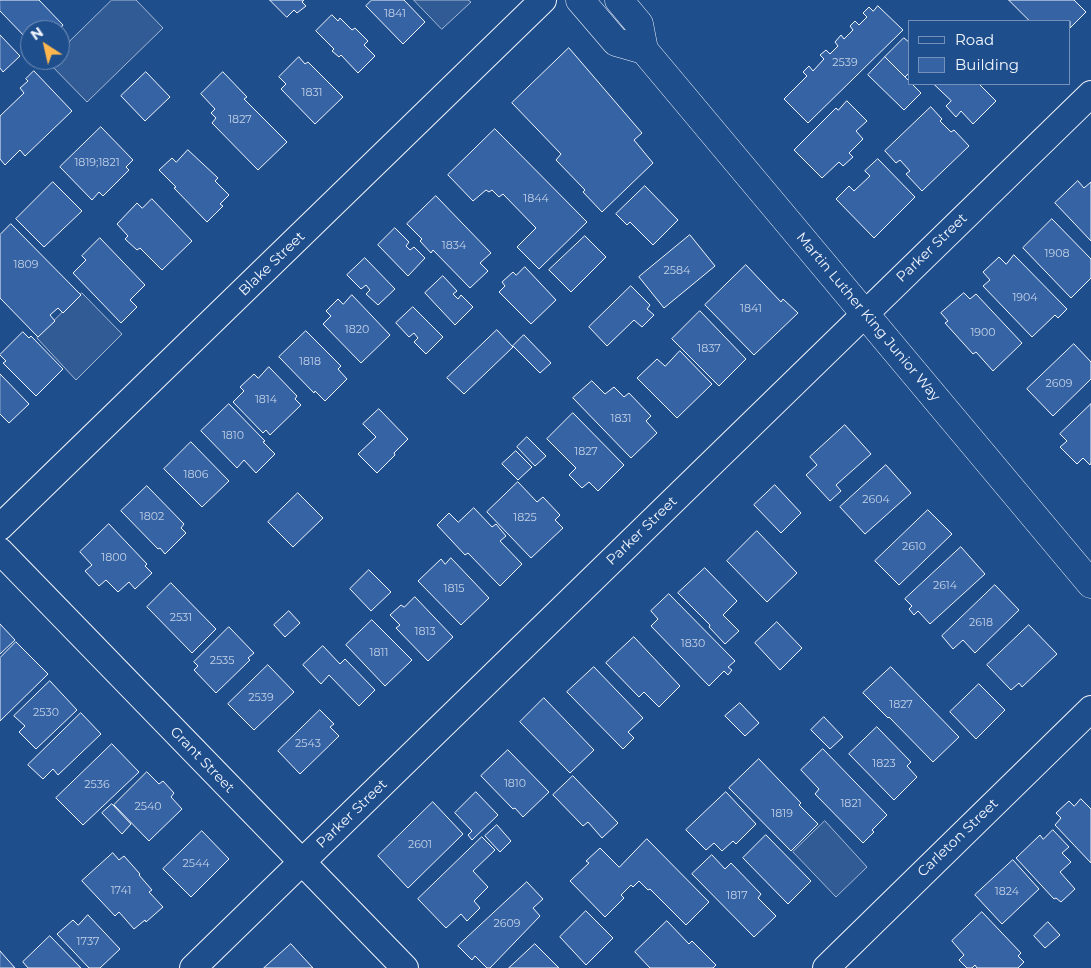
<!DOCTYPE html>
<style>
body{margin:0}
#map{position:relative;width:1091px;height:968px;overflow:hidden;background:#1f4e8c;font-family:Montserrat,sans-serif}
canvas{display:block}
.legend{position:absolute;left:908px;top:20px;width:162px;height:65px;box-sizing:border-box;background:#1f4e8c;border:1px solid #7391ba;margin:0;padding:6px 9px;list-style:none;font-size:15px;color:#f2f6ff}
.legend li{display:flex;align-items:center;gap:10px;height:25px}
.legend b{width:25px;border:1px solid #7391ba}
.north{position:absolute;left:20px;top:20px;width:50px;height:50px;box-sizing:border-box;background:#1f4e8c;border:1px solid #7391ba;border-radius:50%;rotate:325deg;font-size:14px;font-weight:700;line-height:20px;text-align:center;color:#f2f6ff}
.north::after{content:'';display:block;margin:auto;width:18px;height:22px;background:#ffb74d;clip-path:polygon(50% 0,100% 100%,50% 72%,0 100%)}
</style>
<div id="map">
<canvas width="1091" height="968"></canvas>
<ul class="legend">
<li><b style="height:6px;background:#1f4e8c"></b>Road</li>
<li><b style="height:14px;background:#3563a3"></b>Building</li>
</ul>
<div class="north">N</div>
</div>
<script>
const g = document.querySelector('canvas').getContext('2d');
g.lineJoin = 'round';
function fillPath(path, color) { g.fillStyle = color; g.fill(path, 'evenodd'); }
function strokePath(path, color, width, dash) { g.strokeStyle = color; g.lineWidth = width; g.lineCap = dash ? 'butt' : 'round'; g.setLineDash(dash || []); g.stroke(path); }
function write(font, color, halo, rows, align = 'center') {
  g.font = font + ' Montserrat,sans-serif'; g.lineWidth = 4; g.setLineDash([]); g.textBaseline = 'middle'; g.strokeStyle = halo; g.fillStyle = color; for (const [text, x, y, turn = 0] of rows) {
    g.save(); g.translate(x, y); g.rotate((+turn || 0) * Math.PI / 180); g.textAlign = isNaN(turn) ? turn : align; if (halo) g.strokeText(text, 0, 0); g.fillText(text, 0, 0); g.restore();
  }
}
const parking = new Path2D(`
 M112,0h24l27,28 -76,74 -39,-40 3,-2h9v-9z
 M414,0h54l3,2 -29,27z
 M82,293l40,41 -46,46 -39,-42z
 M825,821l42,46 -31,30 -43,-45z`);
const building = new Path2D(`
 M0,0h39l24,25 -4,5h-29v12l-30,-31z
 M270,0h34l-2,2 4,4 -9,7 -3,-3 -7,7z
 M372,0h32l21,22 -22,22 -37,-38z
 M1009,0h65l12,12 -16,16v-7h-40z
 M878,6l25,24 -95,93 -24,-24 23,-23 -4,-4 6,-6 4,5 11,-12 -4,-4 6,-5 4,4 8,-8 -3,-4 6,-7 3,4 9,-9 -3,-4 5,-5 4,4 8,-8 -4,-4 6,-6 4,4z
 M332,15l6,6 2,-3 12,12 3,-2 13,13 -4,4 11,11 -17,17 -17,-18 -2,2 -7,-6 2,-2 -18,-18z
 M0,35l20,21 -17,16 -3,-4z
 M904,38l6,5v29l-5,5 -20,-20z
 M569,48l73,85 -8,7 19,23 -51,49 -19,-20 2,-2 -29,-30 5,-6 -49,-51z
 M299,57l6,7 3,-2 35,35 -28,27 -34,-35 5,-5 -7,-7z
 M885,57l25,25v2h2l9,9 -17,17 -36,-35z
 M34,71l38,40 -47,45 -5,-6 -15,15 -5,-6v-43l24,-23 -4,-5 8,-7 -2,-2z
 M146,72l24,25 -25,24 -24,-25z
 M223,72l24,25 -3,2 43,43 -29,28 -46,-47 4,-5 -5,-5 4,-4 -14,-15z
 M934,84h45l17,17 -23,23 -12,-13 -5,6 -10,-11 5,-5z
 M847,101l20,20 -11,10 7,8 -14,14 4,4 -10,9 -4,-4 -17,16 -28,-28 42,-42 2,2z
 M931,107l11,12 -2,2 11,11 3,-2 15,16 -47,45 -16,-17 4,-3 -10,-11 -4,3 -11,-12z
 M101,127l32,33 -7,7 3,3 -26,26 -4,-4 -7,8 -32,-33z
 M495,129l92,93 -48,47 -22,-22 19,-19 -33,-34 -4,3 -7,-7 -3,2 -3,-2 -13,11 -25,-26z
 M188,150l30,28 -3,3 14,14 -9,9 3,2 -16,16 -33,-34 2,-1 -17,-17 13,-12 4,4z
 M878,159l37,38 -41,41 -38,-39 13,-13 5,5 16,-15 -5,-5z
 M1078,181l6,7 7,-6v59l-36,-38z
 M53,182l29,29 -38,36 -28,-28z
 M645,186l33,34 -25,25 -23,-23 -3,3 -11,-11z
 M436,196l55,57 -11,10 8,8 -18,17 -37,-38 -2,3 -11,-12 2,-2 -15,-15z
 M152,199l40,42 -30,29 -22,-22 -3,2 -12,-11 3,-3 -11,-12 20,-21 5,5z
 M1052,219l39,40v19l-20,20 -48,-50z
 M11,224l70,71 -18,18 -5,-5 -8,7 5,6 -17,16 -38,-39v-63z
 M395,228l14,14 -3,4 4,4 4,-3 11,11 -17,18 -30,-31z
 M690,235l25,31 -51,42 -25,-31z
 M585,236l21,21 -35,35 -22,-22z
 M100,238l45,47 -15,15 7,7 -16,16 -48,-50 13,-13 -4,-4z
 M1014,255l53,54 -9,9 -3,-3 -23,22 -49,-51 7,-6 -7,-8 16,-15 7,7z
 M365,258l30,31 -17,16 -12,-11 4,-4 -4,-5 -5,4 -14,-14z
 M746,265l35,37 2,-3 15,14 -44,42 -49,-50z
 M525,267l31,33 -25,24 -32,-32 6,-6 -3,-4 11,-10 3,3z
 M443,276l14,15 -4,3 5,5 3,-4 12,12 -18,18 -30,-32z
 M631,286l19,19 -3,4 7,6 -12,12 -8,-7 -27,26 -18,-19z
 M964,293l6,6 6,-5 46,49 -29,28 -17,-19 -3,2 -28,-31 3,-2 -7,-8z
 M352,295l38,40 -29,28 -38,-39 8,-8 -5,-5 12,-12 5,5z
 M413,307l30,30 -17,17 -12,-12 4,-4 -4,-5 -5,4 -13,-14z
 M700,311l46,48 -27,27 -47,-47z
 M497,330l16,17 -49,47 -17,-16z
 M306,331l35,35 -3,3 9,10 -22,22 -10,-10 -1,2 -35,-36z
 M23,332l6,6 2,-2 32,33 -27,27 -33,-33 3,-2 -6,-6z
 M524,335l27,28 -11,10 -27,-27z
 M1074,344l17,18v17l-38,37 -26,-27z
 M680,351l32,33 -35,34 -40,-40 20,-19 8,7z
 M269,367l28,29 -2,3 6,6 -31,30 -4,-5 -3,3 -30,-31 11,-11 -4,-4 14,-13 4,4z
 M0,374l29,30 -20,19 -9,-9z
 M592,381l13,13 9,-7 10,10 5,-4 22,23 -5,5 11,12 -26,25 -58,-60z
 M229,404l36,37 -2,1 12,12 -19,19 -12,-13 -7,8 -36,-37z
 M1091,404v59l-1,2 -7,-7 -6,6 -17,-17 7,-6 -7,-7z
 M379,409l29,30 -14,14 1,2 -18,18 -19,-19 18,-17 -13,-13z
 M573,413l51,52 -26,26 -9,-9 -7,6 -13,-13 7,-7 -29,-29z
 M845,425l26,29 -35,31 5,6 -11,10 -24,-26 11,-10 -7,-8z
 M527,437l19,19 -11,10 -18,-19z
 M191,442l38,39 -27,26 -38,-38z
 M516,451l16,16 -14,13 -16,-16z
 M886,465l25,28 -46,41 -25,-27z
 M518,482l19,20 6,-5 17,18 -5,5 8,8 -32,30 -44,-46z
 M775,485l26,28 -20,20 -27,-28z
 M147,486l37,38 -3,4 5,5 -21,21 -5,-6 -2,1 -37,-38z
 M298,493l25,25 -30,29 -25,-25z
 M474,508l18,19 4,-3 10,12 -6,5 22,23 -22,22 -32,-33 -3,2 -28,-30 12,-12 9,9z
 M928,510l24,24 -53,51 -24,-24z
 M109,524l38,40 -2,2 7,7 -17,16 -6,-7 -11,10 -12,-12 -7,6 -14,-15 7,-6 -12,-13z
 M757,531l40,42 -30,29 -40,-41z
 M961,547l24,27 -55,50 -12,-13 -4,4 -5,-6 3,-3 -7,-7z
 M451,558l38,40 -28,27 -43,-44 23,-22 4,5z
 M705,568l32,33 -14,14 16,16 -14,13 -16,-17 1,-2 -32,-32z
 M369,570l22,22 -20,19 -21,-22z
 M171,583l45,46 -24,24 -45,-46z
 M995,585l24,25 -44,43 -12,-13 -10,9 -11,-13z
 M669,594l66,67 -7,6 4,3 -4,5 -4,-4 -15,15 -58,-60 7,-7 -7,-8z
 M415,597l38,40 -25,24 -32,-33 4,-3 -10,-10 11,-10 3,2z
 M289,611l11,12 -15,14 -11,-12z
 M372,620l40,40 -27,26 -39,-41z
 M777,622l25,26 -22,22 -25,-27z
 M0,624l15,16 -15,14z
 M1029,625l28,29 -35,33 -3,-4 -8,7 -24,-25z
 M229,627l25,26 -6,5 2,2 -34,33 -22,-23 4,-4 -4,-4z
 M634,637l46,49 -21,21 -15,-15 -5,5 -33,-34z
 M16,642l32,32 -48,47v-63z
 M323,646l17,18 5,-5 30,31 -16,16 -30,-31 -8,9 -18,-19z
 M268,665l26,27 -40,38 -26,-26z
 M594,667l49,51 -15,14 6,6 -11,11 -56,-57z
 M891,667l68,70 -26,25 -44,-45 -1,1 -25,-25z
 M50,681l27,29 -41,39 -17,-17 6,-6 -11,-10z
 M979,684l26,26 -29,29 -26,-27z
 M544,698l50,52 -24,23 -50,-51z
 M740,703l19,20 -14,13 -20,-20z
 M320,710l14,14 -4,3 9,9 -39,38 -22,-23z
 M81,713l20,21 -43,41 -5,-6 -10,10 -15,-14z
 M824,717l19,20 -13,12 -19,-19z
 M877,727l34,35 -4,4 10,11 -23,23 -45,-46z
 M112,744l27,28 -56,53 -27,-27z
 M823,749l64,66 -15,15 2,2 -11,11 -48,-49 4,-5 -18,-19z
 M508,750l41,42 -26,25 -8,-9 -2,1 -32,-33z
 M759,759l42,44 -2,2 19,19 -27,27 -62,-63z
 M147,772l12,12 4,-3 11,12 -3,4 11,12 -33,32 -35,-36z
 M573,776l45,47 -16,15 -14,-16 -5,4 -30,-31z
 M476,792l22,23 -26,25 -4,-5 4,-4 -17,-18z
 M726,792l30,32 -20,20 -3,-3 -11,10 -8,-8 -8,7 -20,-20z
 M1081,799l10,10v54l-36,-38 6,-7 -5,-5 13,-12 5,5z
 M433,802l30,32 -55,54 -30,-32z
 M112,804l19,20 -9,10 -20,-21z
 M497,825l14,16 -11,11 -15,-16z
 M1053,830l16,17 -7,6 9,9 -11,10 15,17 -14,13 -5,-4 -2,1 -38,-41 24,-23 3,4z
 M202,831l27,28 -38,38 -28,-28z
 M766,835l45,46 -23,23 -45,-46z
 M482,837l13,13 -22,21 15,16 -14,14 6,7 -13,13 -6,-7 -15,14 -28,-29z
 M647,839l62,63 -23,23 -36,-36 -2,1 -9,-9 -6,6 -2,-2 -10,10 3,3 -19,19 -35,-36 19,-18 -3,-2 14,-13 19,19z
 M113,853l6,7 5,-4 16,18 -1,1 13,15 -3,2 14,15 -17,15 -1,-2 -11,9 -15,-17 -4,4 -33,-35z
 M712,855l13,14 6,-6 30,31 -3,4 18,18 -22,21 -62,-63z
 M1013,860l26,29 -37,35 -27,-29z
 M527,882l16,17 -10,9 7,8 -50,52h-3l-12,-12 -3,4 -14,-14z
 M586,911l27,27 -27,27 -26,-28z
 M982,912l39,41 -3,3 6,6 -6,6h-41l-2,-3 -3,3h-5l-8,-8 5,-5 -12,-14z
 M88,915l32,34 -20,19h-11l-32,-34 16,-14 5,5z
 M667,921l22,23 3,-3 24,24 -3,3h-63l-15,-16z
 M1048,922l12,13 -15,13 -11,-12z
 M50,936l31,32h-53l-5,-6z
 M291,944l22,24h-49z
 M535,944l24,24h-50z
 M0,951l15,17h-15z`);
const street = new Path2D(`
 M0,527l543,-527
 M0,551l405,417
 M193,968l898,-874
 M826,968l265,-259`);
const secondary = new Path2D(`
 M580,0l36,42 28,8
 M619,0l20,24 5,26 447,534`);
const numberNames = [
 ["1841",395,14],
 ["2539",845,63],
 ["1831",312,93],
 ["1827",240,120],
 ["1819;1821",97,163],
 ["1844",536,199],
 ["1834",454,246],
 ["1908",1057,254],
 ["1809",26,265],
 ["2584",677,271],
 ["1904",1025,298],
 ["1841",751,309],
 ["1820",357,330],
 ["1900",983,333],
 ["1837",709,349],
 ["1818",310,362],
 ["2609",1059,384],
 ["1814",266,400],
 ["1831",621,419],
 ["1810",233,436],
 ["1827",586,452],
 ["1806",196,475],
 ["2604",876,500],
 ["1802",152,517],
 ["1825",525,518],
 ["2610",914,547],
 ["1800",114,558],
 ["2614",945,586],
 ["1815",454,589],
 ["2531",181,618],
 ["2618",981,623],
 ["1813",425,632],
 ["1830",693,644],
 ["1811",379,653],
 ["2535",222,661],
 ["2539",261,698],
 ["1827",901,705],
 ["2530",46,713],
 ["2543",308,744],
 ["1823",884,764],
 ["1810",515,784],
 ["2536",97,785],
 ["1821",851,804],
 ["2540",148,807],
 ["1819",782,814],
 ["2601",420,845],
 ["2544",196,864],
 ["1741",121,891],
 ["1824",1007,892],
 ["1817",737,896],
 ["2609",507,924],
 ["1737",88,942]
];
const streetNames = [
 ["Parker Street",932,248,-44],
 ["Blake Street",272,264,-44],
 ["Martin Luther King Junior Way",868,317,50],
 ["Parker Street",642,531,-44],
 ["Grant Street",202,760,46],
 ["Parker Street",352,814,-44],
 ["Carleton Street",958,838,-44]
];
fillPath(parking, '#305b95');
strokePath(parking, '#a8bbd7', 1);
fillPath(building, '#3563a3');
strokePath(building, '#f2f6ff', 1);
strokePath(street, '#f2f6ff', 28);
strokePath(secondary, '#f2f6ff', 29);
strokePath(street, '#1f4e8c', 26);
strokePath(secondary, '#1f4e8c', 28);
write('11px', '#c3d1e8', null, numberNames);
write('14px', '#f2f6ff', '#1f4e8c', streetNames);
</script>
